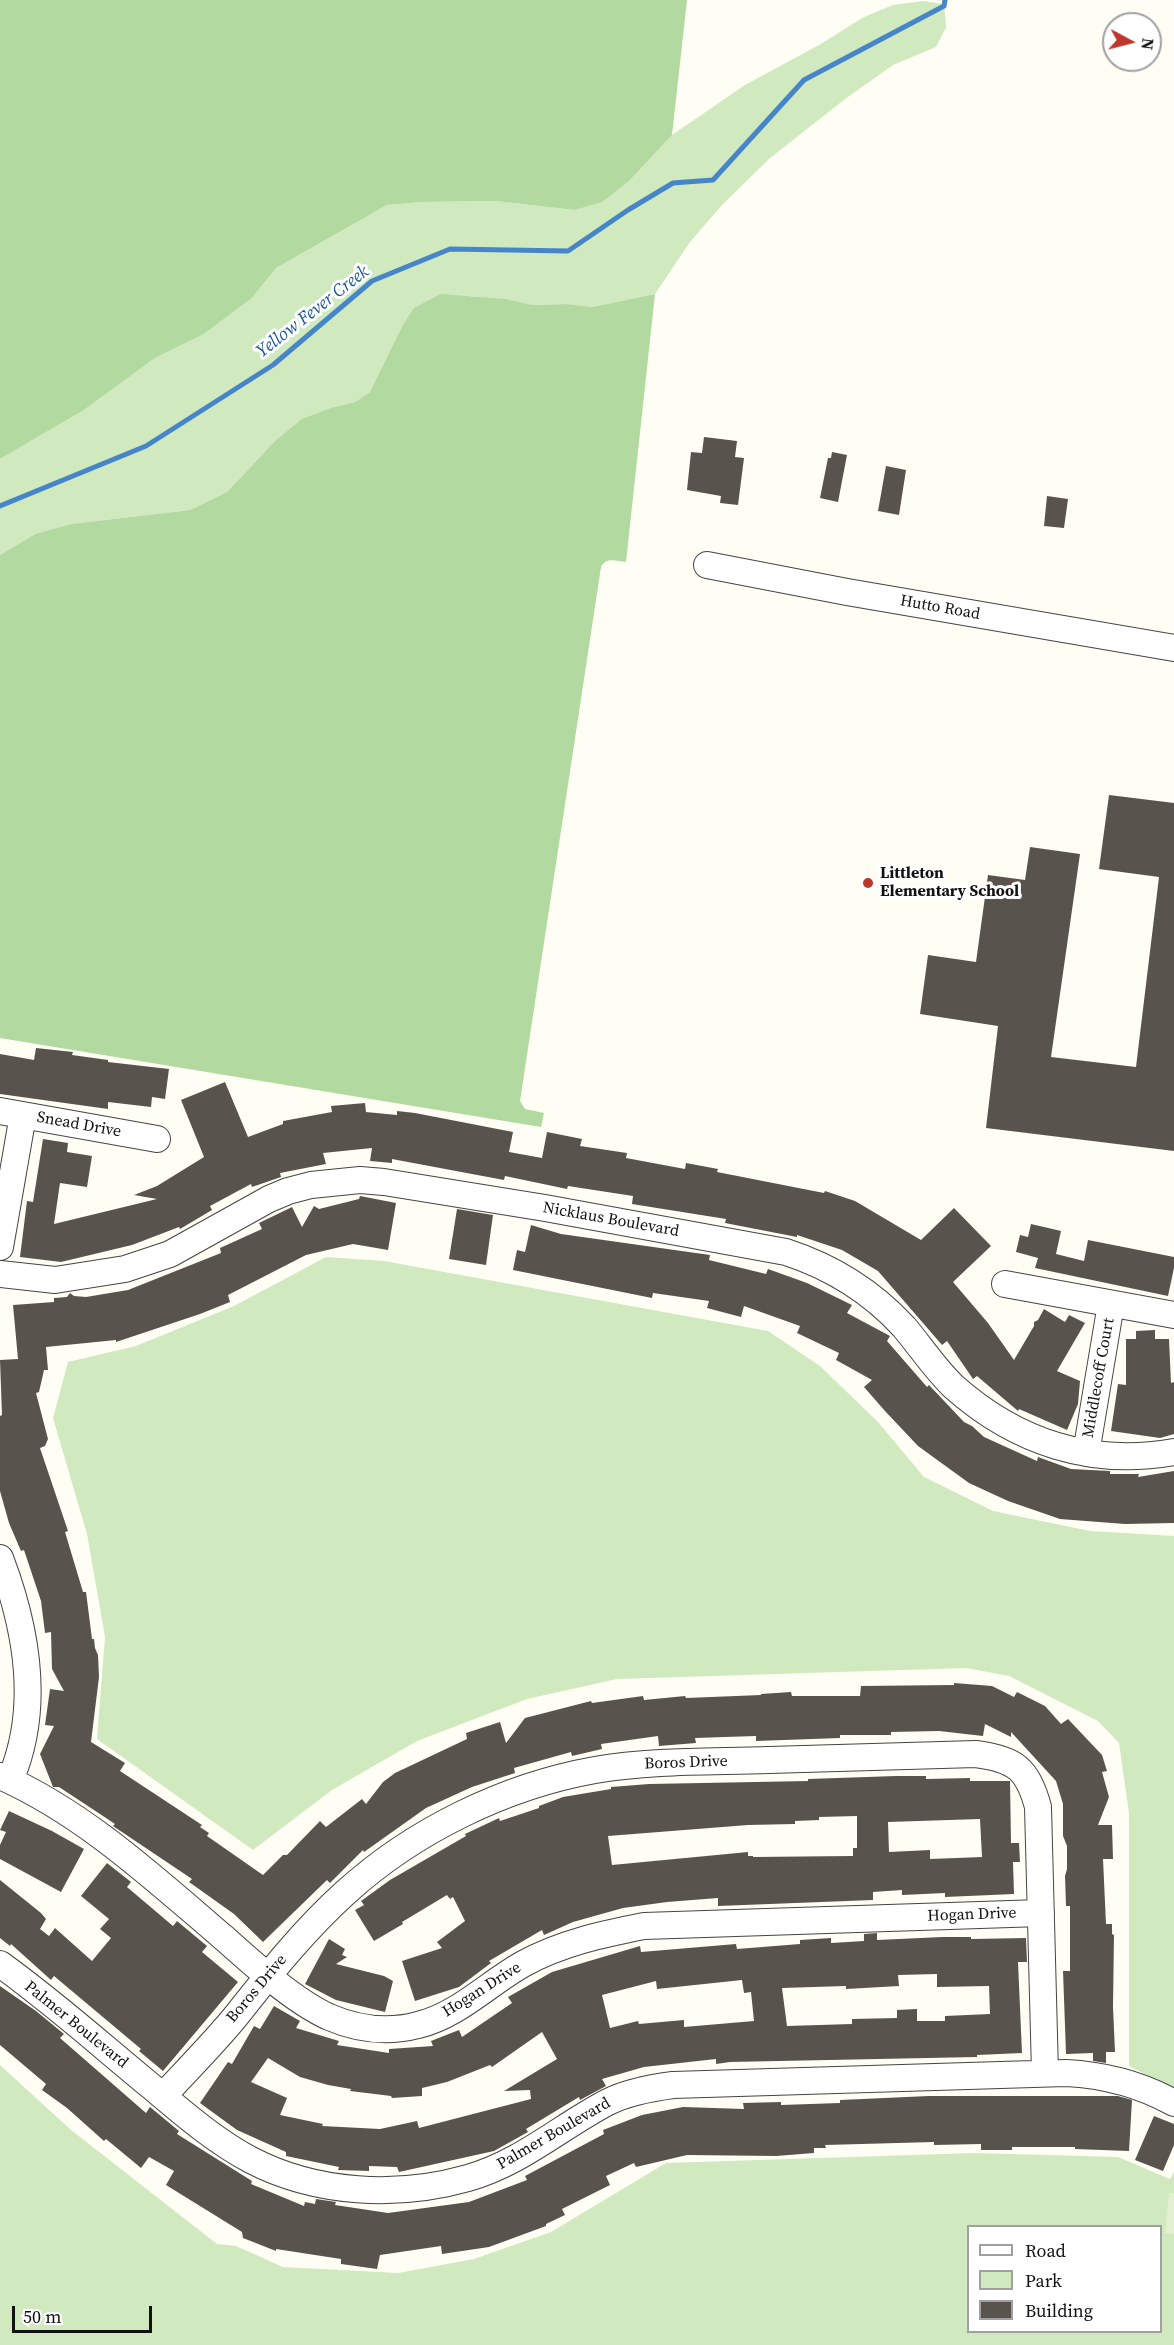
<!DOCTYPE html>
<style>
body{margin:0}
#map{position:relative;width:1174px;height:2345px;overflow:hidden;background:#fffef5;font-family:"Source Serif 4",serif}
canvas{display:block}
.legend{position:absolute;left:967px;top:2225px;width:195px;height:108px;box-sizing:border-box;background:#fff;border:2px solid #a0a0a0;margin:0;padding:8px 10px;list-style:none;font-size:18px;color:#111}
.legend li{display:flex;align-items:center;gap:12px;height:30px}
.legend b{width:30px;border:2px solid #a0a0a0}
.north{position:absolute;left:1102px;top:12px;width:60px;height:60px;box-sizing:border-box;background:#fff;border:2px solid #a0a0a0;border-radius:50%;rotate:97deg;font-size:16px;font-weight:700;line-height:24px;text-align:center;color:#111}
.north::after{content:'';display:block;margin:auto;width:21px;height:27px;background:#bc372e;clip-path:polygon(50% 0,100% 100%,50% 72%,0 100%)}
.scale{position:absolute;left:12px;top:2306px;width:140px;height:27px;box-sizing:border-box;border:3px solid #111;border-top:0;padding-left:8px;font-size:18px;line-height:21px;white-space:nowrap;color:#111;-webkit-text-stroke:4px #fff;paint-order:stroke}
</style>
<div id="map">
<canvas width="1174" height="2345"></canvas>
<ul class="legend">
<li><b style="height:8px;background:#fff"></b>Road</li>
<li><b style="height:16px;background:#d0e9bf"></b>Park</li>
<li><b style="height:16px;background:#59534e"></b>Building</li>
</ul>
<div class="north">N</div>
<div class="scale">50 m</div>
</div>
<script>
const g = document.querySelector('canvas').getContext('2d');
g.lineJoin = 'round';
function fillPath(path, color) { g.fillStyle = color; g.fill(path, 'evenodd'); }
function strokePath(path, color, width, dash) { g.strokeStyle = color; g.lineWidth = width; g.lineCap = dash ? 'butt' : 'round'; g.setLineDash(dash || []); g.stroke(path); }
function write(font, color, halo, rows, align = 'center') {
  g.font = font + ' "Source Serif 4",serif'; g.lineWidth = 6; g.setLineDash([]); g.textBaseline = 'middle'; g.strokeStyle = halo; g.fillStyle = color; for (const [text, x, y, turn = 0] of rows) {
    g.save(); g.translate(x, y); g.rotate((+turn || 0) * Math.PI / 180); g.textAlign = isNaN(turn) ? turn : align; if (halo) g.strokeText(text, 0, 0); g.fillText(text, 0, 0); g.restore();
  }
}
const green = new Path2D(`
 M923,1l21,3 2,23 -10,20 -43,18 -48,34 -76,60 -47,46 -32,37 -35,52 -63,13 -25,-3 -35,1 -61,-9 -83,64 -18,32 -15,10 -21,5 -60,35 -47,50 -37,18 -119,14 -36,10 -35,21v-96l84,-49 71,-52 49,-24 48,-36 24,-30 111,-63 35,-3 74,-1 78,9 56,-30 42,-45 73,-50 74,-40 45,-28 29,-12z
 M326,1257l58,4 384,70 52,35 58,56 46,55 69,34 97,20 84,5v553l-45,-23v-253l-10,-70 -21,-22 -89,-45 -43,-8 -349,11 -90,20 -110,42 -85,49 -79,60 -156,-111 8,-102 -18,-103 -34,-116 15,-56 68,-16 98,-40z
 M0,2065l71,65 146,114 19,2 47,21 115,6 76,-14 77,-27 115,-69 308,-10 144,4 52,22 4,-7v173h-1174zM968,2226h192v106h-192z`);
const forest = new Path2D(`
 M0,0h687l-15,135 -42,45 -28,22 -28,8 -78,-9 -74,1 -35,3 -111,63 -24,30 -48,36 -49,24 -71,52 -84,49z
 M441,294l64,5 27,6 35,-1 25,3 63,-13 -29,268c-10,-1 -20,-5 -25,5l-81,534 5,8 19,4 -3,14 -541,-89v-483l35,-21 36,-10 119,-14 37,-18 47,-50 28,-23 32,-12 21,-5 15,-10 33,-67 11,-17z`);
const pitch = new Path2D(`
 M1169,2193h5v41l-9,-1z`);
const stream = new Path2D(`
 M0,506l146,-60 127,-81 99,-84 78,-32 118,2 60,-41 45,-27 40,-3 91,-100 140,-74 1,-6`);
const building = new Path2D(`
 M704,437l33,4 -2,16 9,1 -6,47 -18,-2 1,-7 -34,-6 4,-38 11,1z
 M832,452l15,3 -9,47 -18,-4 8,-40h3z
 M886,466l20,4 -7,45 -21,-4z
 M1047,496l21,3 -4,29 -20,-2z
 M1109,795l65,8v348l-188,-23 12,-102 -78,-12 8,-59 48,7 12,-87 37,5 5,-33 50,7 -29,203 85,10 23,-190 -60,-8z
 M36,1048l37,4 -1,3 36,5v2l61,7 -4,30 -13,-2 -1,10 -43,-5v7l-108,-15v-40l34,6z
 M225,1082l23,55 35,-13v-3l49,-9 -1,-6 34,-3 1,9 31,3v-4l18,2 98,19 -4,20 33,6 5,-26 35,7 -2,7 47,7 -1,5 59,11 1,-6 32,6 -1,3 107,21 1,-2 30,10 66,39 33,-32 37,38 -38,36 35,41 26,37 20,-34v-4l4,-2 6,-11 21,13 4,-7 16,8 -28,48 23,10 -2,23 -11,26 -48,-21 -1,2 -41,-35 -4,3 -26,-38 -5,4 -64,-74 -36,-21 -45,-15v2l-72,-14 1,-4 -94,-15 1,-8 -65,-10 -1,3 -62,-13 -1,4 -112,-21v4l-22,-2 2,-13 -49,5 3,11 -46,9 1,4 -29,10 -1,-3 -41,22 2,4 -32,19 -1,-2 -47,18 -71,17 -41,-5 7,-56 6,1 10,-63 25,4 -1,9 25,4 -5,31 -27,-4 -6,41 103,-25 -23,-4 23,-9 47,-29 -23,-57z
 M360,1196l36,7 -8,47 -35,-6 -47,11 -78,40 2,7 -30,12 -84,28v-2l-70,7 2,23h-4l-5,22 -3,1 12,46 -3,7 -5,2 28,83 -3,1 18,60h3l6,47h2l1,9 3,7 1,22 -8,65 34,21 -5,8 82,54 -2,2 9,6 -2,3 56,39 20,-20h4l33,-34 6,6 36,-28 4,5 17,-22 12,-9 72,-34 -1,-6 34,-11 6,21 19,-25 66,-17 1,2 51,-7 1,4 41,-4 1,2 75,-3v-1l30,-2 1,4h68l1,-10 93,-1v-2l38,3 22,11 3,-5 28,14 16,18 7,-5 34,36 5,16 -5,1 7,25 -11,28h14l1,34h-10l3,65h6v10l2,1 -1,72 2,45h-9v11l-13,-2v-8l-27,1 -3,-83h7v-65h-4l-1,-30 2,-7v-23l-4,-10v-32l-7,-23 -45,-49v5l-26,-13 -2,12 -44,-5 -48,1v3h-51v3l-84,3v-5l-61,2 1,5 -37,3 -1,-10 -57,8 1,5 -30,7 -1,-4 -57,16 1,5 -43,14 -46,21 -62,44 -1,-2 -33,33 -3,-3 -64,62 -29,-28 -45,-32 3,-3 -79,-53 2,-2 -15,-10 -41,-27h-6l-13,-33 14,-28 -9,-1 5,-36 14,2 -12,-22 -1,-37 -6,1 -4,-32 -17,-51 -3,1 -12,-28 -9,-32v-75l2,-1 -2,-55 18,-1 -5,-54 41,-3v-4l13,-1 3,-4 4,3 12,1 42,-7 93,-37 -1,-5 42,-19 -3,-6 33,-16 10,20 12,-21 5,3 40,-10z
 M457,1209l36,6 -7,50 -37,-6z
 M1031,1224l30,7 -5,23 28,7 4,-21 86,17v11l-6,28 -133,-28 3,-10 -22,-6 4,-17 8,2z
 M531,1225l30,9 149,21 -1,5 57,14 2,-5 39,14 45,22 -5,8 43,23 -3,5 40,46 2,-2 35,37 8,4 12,11 53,24 1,-4 33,12 39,2v3h29l-1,3 36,-6v52l-49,1 -65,-5 -52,-18 -39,-18 -51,-37 -33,-35 -21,-24 8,-7 -36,-20 3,-7 -42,-20 3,-7 -56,-20 -3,11 -34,-9 2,-7 -56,-8 -1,5 -139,-28 4,-20 8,2z
 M1155,1330v9h14l2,44 3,-1v52l-14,4 -49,-7 7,-47 8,1v-46h10v-8z
 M896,1776h30v3l44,-1v3h40l1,62h8l1,19h-7l1,32 -69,3v-4l-43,2v-5l-29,2v8l-155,6v-8l-51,4 -44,6 -50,14 -29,13 -2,-5 -53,31 2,2 -32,24 -44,14 -13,-40 40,-13 -5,-6 28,-21 -12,-24 -3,2 -3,-4 -45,27 1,2 -29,17 -19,-31 9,-5 -3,-4 29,-21 76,-44 -1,-2 34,-16 1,3 39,-13v-2l24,-9 48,-8v-2l38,-3 159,-3v-2zM857,1816v32h-4v8l-100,1v-1h-5v-4l-136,13 -4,-29 140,-11 47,-1v-3l24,-1v-3zM980,1819l2,38 -52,2v-9l-41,2 -1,-30z
 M9,1811l43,20 32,18 -23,43 -61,-33v-14l6,-13 -6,-2z
 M107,1863l24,19 -4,5 46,39 4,-5 30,25 -5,6 36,30 -75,89 -24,-20 2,-2 -87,-73 -3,4 -40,-36 -1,2 -10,-8v-58l41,33 5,6 -6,10 9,7 6,-8 37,33 19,-23 -11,-9 9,-10 -28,-23z
 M877,1933v7l65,-3h29v2l55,-1 1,24h-9l4,91 -45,2v2l-247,5 -14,2v-5l-72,8 -42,12 4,7 -26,14 -1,-3 -53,32 2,3 -34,19 -95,21 -2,-5 -28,-1v5l-31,-1 1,-3 -53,-11v-4l-49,-22 -37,-27 28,-41 4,2 22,-38 6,3 14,-23 26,15 -4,7 43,13 -2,4 52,8v-4l44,-3 -2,-5 28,-11 3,7 50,-34 -4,-6 44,-25 88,-26 1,6 95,-8 1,5 63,-5v-4l31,-2v5l33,-2v-7zM937,1974v13l52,-1 1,28 -45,2v5h-28v-12l-20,1v8l-45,1v5l-65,2 -5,-38 64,-2v3l53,-3 -1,-11zM742,1980l2,13 7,-1 3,29 -70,6v-7l-45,4 -1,-3 -28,7 -8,-33 54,-14 1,8zM542,2032l15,27 -53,32 26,-1 1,9 -112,29 -2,-7 -37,8 -58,-3 1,-2 -43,-9 7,-17 -36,-16 17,-24 32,19 28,8 23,4 -1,2 41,5 1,2 30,-2v-8l25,-6 43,-17 2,2z
 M329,1939l16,10 -3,6 5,2 -11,7 48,12 9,5 -8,31 -49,-12 -31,-16z
 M0,1986l36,25 28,23 -4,4 86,75 4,-6 29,24 -2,3 75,47 -1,3 53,22 1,-4 10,2 1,-5 20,3 -1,3 53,8 81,-11 58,-22 -2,-4 79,-42 -1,-4 39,-15 41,-8 61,2 -1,-6 38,-1v3l59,-2v-3l89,-4h189l14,4 -3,51 -54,-2v-2h-63v3h-31v-6l-47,1v-3l-109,3 1,3h-12v5l-38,3 -89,-1 -51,12 -2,-4 -28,13 4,9 -48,24 3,6 -19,9v2l-57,21 -47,7 -1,-8 -61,9 -3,14 -36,-5v-5l-65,-10v2l-33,-13 -1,-6 -76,-47 8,-14 -25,-14 -8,11 -35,-29 -2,2 -37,-33 -25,-18 4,-6 -46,-39z
 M1154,2116l20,8v21l-11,26 -28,-11z`);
const minor = new Path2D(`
 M707,565l140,27 327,56
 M0,1111l157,28
 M0,1247l23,-132
 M0,1274l55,6 70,-11 45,-15 99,-55 19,-8 23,-6 49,-5 24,2 161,26 241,44c46,15 85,39 118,75 17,20 31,42 50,60 62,55 137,80 220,65
 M1005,1284l169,31
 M1086,1453l25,-149
 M0,1558c27,71 41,151 10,222
 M0,1776c84,37 155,103 224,162 29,26 70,63 105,79 28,12 59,16 89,8 39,-9 71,-42 105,-61 38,-21 80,-30 121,-38l397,-13
 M0,1964c53,38 102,82 152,123 31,26 63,54 99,73 65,34 147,38 217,18 53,-15 92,-51 140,-76 20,-10 42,-14 65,-17l393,-12c39,2 74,11 108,30
 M163,2096c24,-26 50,-52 73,-80 34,-43 68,-86 109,-123 68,-62 160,-107 250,-123 58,-10 116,-8 174,-10 69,-2 138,-4 207,-6 39,5 52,15 62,53l7,266`);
const markers = [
 [868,883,6,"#bc372e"]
];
const streetNames = [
 ["Hutto Road",940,608,10],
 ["Snead Drive",79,1125,10],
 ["Nicklaus Boulevard",611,1220,10],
 ["Middlecoff Court",1099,1378,-80],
 ["Boros Drive",686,1763,-2],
 ["Hogan Drive",972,1915,-2],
 ["Boros Drive",257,1989,-50],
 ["Hogan Drive",482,1990,-32],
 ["Palmer Boulevard",76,2025,39],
 ["Palmer Boulevard",554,2134,-30]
];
const poiNames = [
 ["Littleton",880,874],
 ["Elementary School",880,892]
];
const waterNames = [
 ["Yellow Fever Creek",313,312,-38]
];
fillPath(green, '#d0e9bf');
fillPath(forest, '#b2d99f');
fillPath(pitch, '#e2f0d1');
strokePath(stream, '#4685c8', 5);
fillPath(building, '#59534e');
strokePath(minor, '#444', 28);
strokePath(minor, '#fff', 26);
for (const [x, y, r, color] of markers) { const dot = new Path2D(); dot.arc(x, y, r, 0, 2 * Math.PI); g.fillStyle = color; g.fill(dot); strokePath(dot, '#fff', 2); }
write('16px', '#111', '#fff', streetNames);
write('bold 16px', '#111', '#fff', poiNames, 'left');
write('italic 18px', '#1e589f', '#fff', waterNames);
</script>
